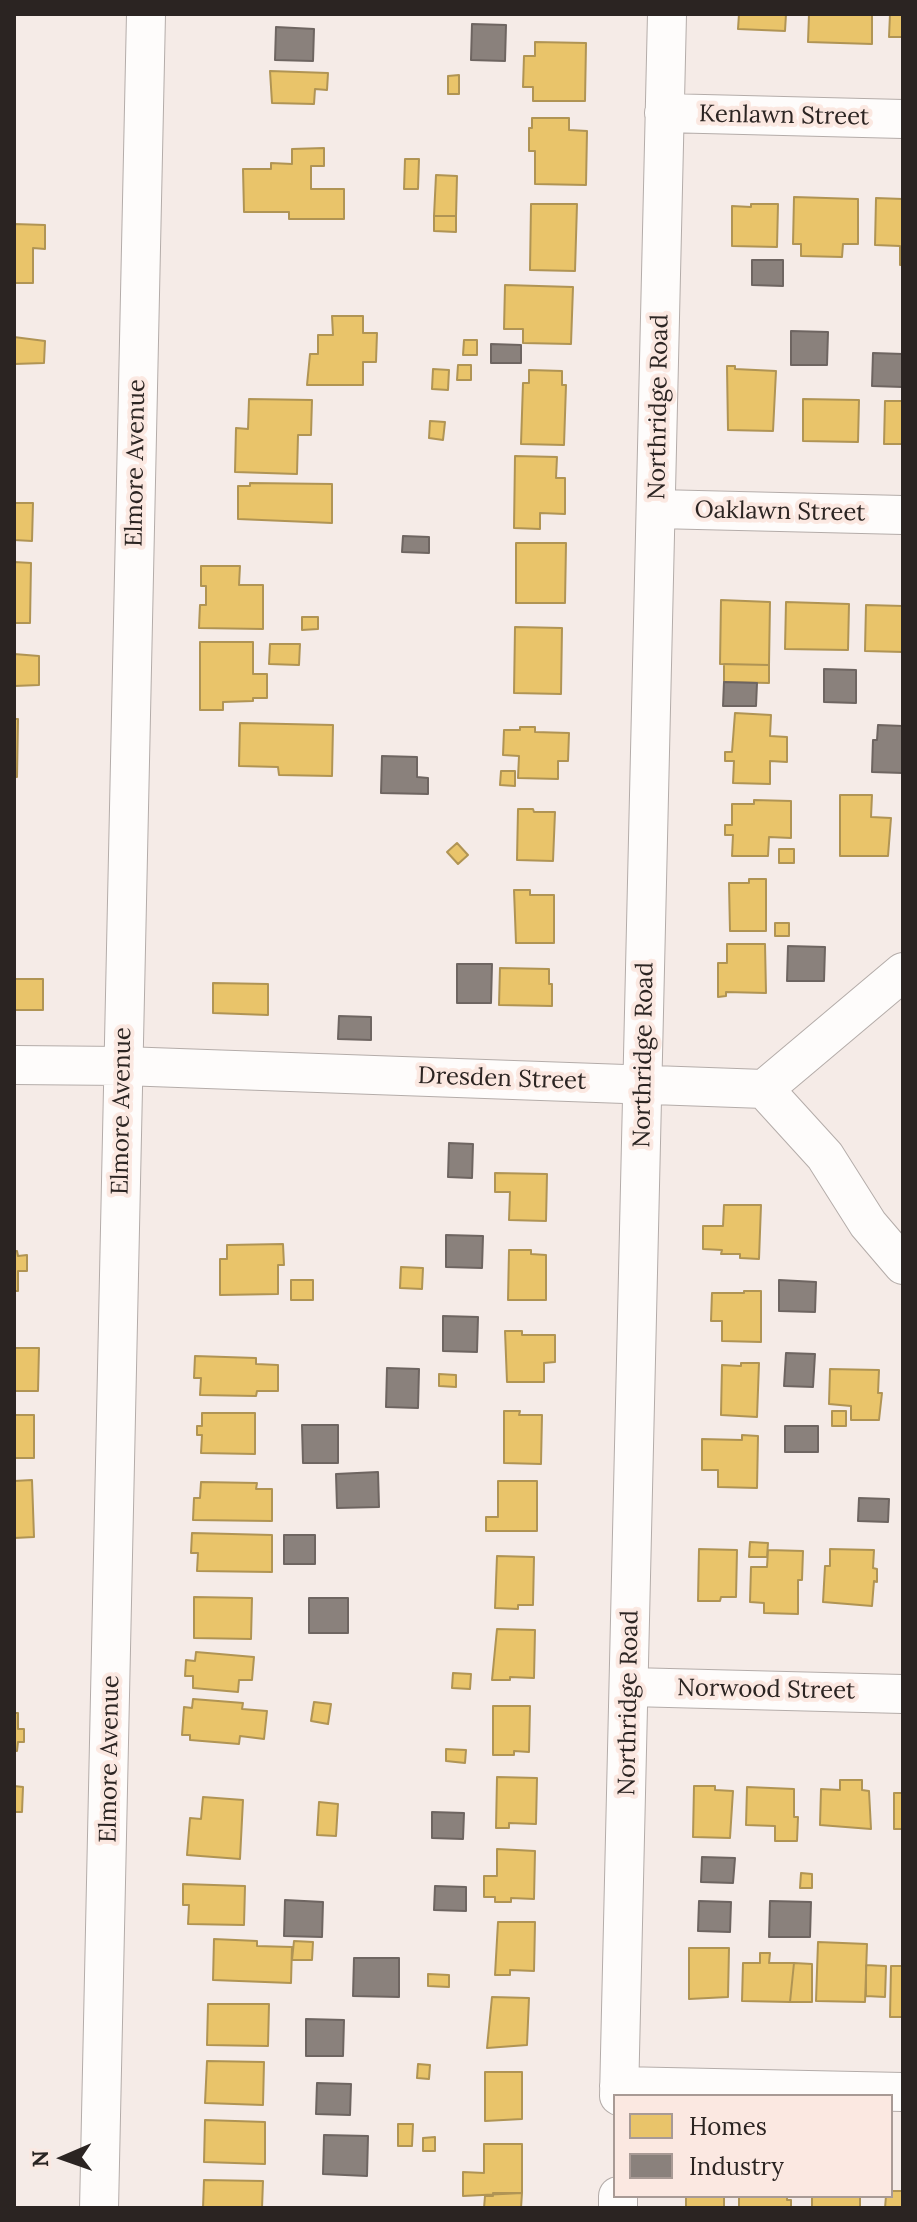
<!DOCTYPE html>
<style>
body{margin:0}
#map{position:relative;width:917px;height:2222px;overflow:hidden;background:#f5ebe7;font-family:Lora,serif}
canvas{display:block}
.frame{position:absolute;inset:0;border:16px solid #2b2422;pointer-events:none}
.legend{position:absolute;left:613px;top:2094px;width:280px;height:104px;box-sizing:border-box;background:#fbe8e1;border:2px solid #a89a95;margin:0;padding:10px 14px;list-style:none;font-size:24px;color:#2b2422}
.legend li{display:flex;align-items:center;gap:16px;height:40px}
.legend b{width:40px;border:2px solid #a89a95}
.north{position:absolute;left:24px;top:2118px;width:80px;height:80px;-webkit-text-stroke:6px #fbe8e1;paint-order:stroke;rotate:268deg;font-size:22px;font-weight:700;line-height:32px;text-align:center;color:#2b2422}
.north::after{content:'';display:block;margin:auto;width:28px;height:36px;background:#2b2422;clip-path:polygon(50% 0,100% 100%,50% 72%,0 100%)}
</style>
<div id="map">
<canvas width="917" height="2222"></canvas>
<div class="frame"></div>
<ul class="legend">
<li><b style="height:22px;background:#e9c46a"></b>Homes</li>
<li><b style="height:22px;background:#8a817c"></b>Industry</li>
</ul>
<div class="north">N</div>
</div>
<script>
const g = document.querySelector('canvas').getContext('2d');
g.lineJoin = 'round';
function fillPath(path, color) { g.fillStyle = color; g.fill(path, 'evenodd'); }
function strokePath(path, color, width, dash) { g.strokeStyle = color; g.lineWidth = width; g.lineCap = dash ? 'butt' : 'round'; g.setLineDash(dash || []); g.stroke(path); }
function write(font, color, halo, rows, align = 'center') {
  g.font = font + ' Lora,serif'; g.lineWidth = 8; g.setLineDash([]); g.textBaseline = 'middle'; g.strokeStyle = halo; g.fillStyle = color; for (const [text, x, y, turn = 0] of rows) {
    g.save(); g.translate(x, y); g.rotate((+turn || 0) * Math.PI / 180); g.textAlign = isNaN(turn) ? turn : align; if (halo) g.strokeText(text, 0, 0); g.fillText(text, 0, 0); g.restore();
  }
}
const homes = new Path2D(`
 M739,14h47l-1,17 -47,-2z
 M809,14h63v30l-64,-2z
 M890,14h13v23h-14z
 M535,42l51,1 -1,58h-52v-14h-10l1,-31h11z
 M270,71l58,2 -1,17 -12,-1 -1,15 -42,-1z
 M459,75v19h-11v-18z
 M532,118h37v12l18,1 -1,54 -51,-1v-33h-6v-23h3z
 M324,148v18h-13v23h33v30h-55v-7h-45l-1,-43h28v-6l21,1v-15z
 M405,159h14l-1,30h-14z
 M436,175l21,1 -1,40h-22z
 M794,197l64,2v45h-15l-1,13 -41,-1v-12h-8z
 M876,198l27,1v66h-3v-19l-25,-1z
 M531,204h46l-2,67 -45,-1z
 M751,204h27l-1,43 -45,-1v-40l19,1z
 M434,216h22v16l-22,-1z
 M14,224l31,1v24l-12,-1v35h-19z
 M505,285l68,2 -2,57 -48,-1v-14h-19z
 M332,316h31v17h14l-1,29h-13v23h-56l3,-31h8v-19h15z
 M14,337l31,4 -1,22 -30,1z
 M464,340h13v15h-14z
 M458,365h13v15h-14z
 M727,366h8v3l41,2 -3,60 -45,-1z
 M433,369l16,1 -1,20 -16,-1z
 M529,370l33,1v14h4l-2,60 -43,-1 2,-61h6z
 M249,399l63,1 -1,35h-13l-1,39 -62,-2 1,-44 12,1z
 M803,399l56,1 -1,42 -55,-1z
 M885,401h18v43h-19z
 M430,421l15,1 -2,18 -14,-2z
 M515,456l42,1 -1,21h9v36l-25,-1v16l-26,-1z
 M250,483l82,1v39l-94,-4v-33h12z
 M14,503h19l-1,38 -18,-1z
 M516,543h50l-1,60h-49z
 M14,562l17,1 -1,60h-16z
 M201,566h39l-1,19h24v44l-64,-1 1,-23h6v-19h-5z
 M721,600l49,2 -1,63 -49,-1z
 M786,602l63,2 -1,46 -63,-1z
 M866,605l37,1v46l-38,-1z
 M302,617h16v12l-16,1z
 M515,627l47,1 -1,66 -47,-1z
 M200,642h53v32h14v24h-14v3l-30,1v8h-23z
 M270,644h30l-1,21 -30,-1z
 M14,654l25,2v29l-25,1z
 M724,664l45,1v18l-45,-1z
 M735,713l36,2 -1,21 17,1v25l-17,-1v23l-37,-1 1,-22h-9v-9h7z
 M14,719h4l-1,58h-3z
 M240,723l93,2 -1,51 -53,-1 -1,-8 -39,-1z
 M520,727h15v5l34,1 -1,28h-10v18l-40,-1 1,-22 -16,-1 1,-25h16z
 M501,771h14v15l-15,-1z
 M840,795h32l-1,22 20,1 -3,38h-48z
 M754,800l37,1v37l-22,-1 -1,19h-36l1,-21h-8v-10h7v-21h22z
 M518,809h15l1,3h21l-2,49 -36,-1z
 M457,843l11,12 -10,9 -11,-12z
 M779,849h15v14h-15z
 M749,879h17v52h-36l-1,-48h20z
 M514,890h16v5h24v48h-38z
 M775,923h14v13h-14z
 M727,944h38l1,49 -40,-1v4l-8,1v-34h9z
 M500,968l49,1v15h3v22l-53,-1z
 M14,979h29v31h-29z
 M213,983l55,1v31l-55,-2z
 M495,1173l52,1 -1,47 -37,-1 1,-28h-15z
 M724,1205h37l-2,54 -19,-1v-4h-19l1,-4 -19,-1v-23h20z
 M283,1244l1,21h-6v29l-58,1v-36h7v-14z
 M509,1250h22v4l15,1v45h-38z
 M14,1251h3l1,5 9,-1v16h-9v20h-4z
 M401,1267l22,1 -1,21 -22,-1z
 M291,1280h22v20h-22z
 M744,1291h17v51l-39,-1v-20h-11l1,-28h32z
 M505,1331h17v4h33v27l-11,1v19h-37z
 M14,1348h25l-1,43h-24z
 M195,1356l61,2v6l22,1v26h-21l-1,5 -56,-1 1,-17h-7z
 M741,1363h18l-2,54 -36,-2 1,-50 19,1z
 M830,1369l49,1 -1,23h4l-3,27h-28v-14l-22,-2z
 M439,1374l17,1v12l-17,-1z
 M504,1411h16l-1,4h23l-1,49 -37,-1z
 M832,1411h14v15h-14z
 M202,1413h53v41l-54,-1 1,-18h-5v-9h5z
 M14,1415h20v43h-20z
 M742,1435l16,1 -1,52 -39,-1v-17h-16v-31l40,1z
 M32,1480l2,57 -20,1v-57z
 M498,1481h39v50h-51v-14h12z
 M201,1482l56,1 -1,6h16v32l-79,-1 1,-22h6z
 M192,1533l80,2v37l-75,-1 1,-18h-7z
 M750,1542l18,1 -1,14h-18z
 M699,1549l38,1 -1,47h-15l-1,4h-22z
 M830,1549l44,1 -1,18 4,1v13l-3,-1 -2,25 -49,-4 2,-36h5z
 M768,1550l35,1 -1,29h-4v34l-34,-1v-10l-14,-1 1,-35h16z
 M497,1556l37,1 -1,48h-15v4l-23,-1z
 M194,1597l58,1 -1,41 -57,-1z
 M497,1629l38,1 -1,48 -24,-1v3h-18z
 M196,1652l58,5 -2,23h-13l-1,12 -45,-4v-12h-8l1,-16 9,1z
 M453,1673l18,1 -1,15 -18,-1z
 M193,1699l50,4 -1,6 25,2 -3,28 -24,-3 -1,8 -49,-4v-5h-8l2,-28 8,1z
 M314,1702l17,2 -3,20 -17,-3z
 M493,1706h37l-1,46 -15,-1v4h-21z
 M14,1713h4v16h6v13h-6l-1,9h-3z
 M446,1749l20,1 -1,13 -19,-2z
 M497,1777l40,1 -1,46 -27,-1v5h-13z
 M840,1780h22v10l7,1 2,38 -51,-4 1,-36 19,1z
 M14,1786l9,1 -1,25h-8z
 M694,1786h21v4l18,1 -3,47 -37,-1z
 M747,1787l47,2v28h4l-1,24h-22v-15l-29,-1z
 M894,1793h9v36h-9z
 M203,1797l40,3 -3,59 -53,-4 3,-37 11,1z
 M319,1802l19,2 -2,32 -19,-1z
 M497,1849l38,2 -1,48 -23,-1v4h-16v-5h-11v-21h13z
 M801,1873l11,1v14h-12z
 M183,1884l62,2 -1,39 -56,-1 1,-19h-6z
 M498,1922h37l-1,49 -24,-1v5h-15z
 M214,1939l43,2v5l35,1 -1,36 -78,-3z
 M294,1941l19,1 -1,18h-20z
 M818,1942l49,2 -2,58 -49,-1z
 M689,1948h40l-1,49 -39,2z
 M760,1953h10l-1,10h25l-4,39 -48,-1 1,-38h17z
 M794,1963l18,1v38h-22z
 M866,1965l20,1 -1,31 -19,-1z
 M891,1966h12v51h-13z
 M428,1974l21,1v12l-21,-1z
 M492,1997l37,1 -2,47 -40,3z
 M208,2004h61l-1,42 -61,-1z
 M207,2061l57,1 -1,43 -58,-2z
 M418,2064l12,1 -1,14 -12,-1z
 M485,2072h37v47l-37,2z
 M205,2120l60,2v42l-61,-2z
 M398,2124h15l-1,22h-14z
 M435,2137v14h-12v-13z
 M484,2144h38v49l-59,3v-24l21,1z
 M204,2180l59,1 -1,27h-59z
 M891,2191h12v17h-18l1,-12h5z
 M493,2193h29l-1,15h-37l1,-12h8z
 M686,2196h38v12h-38z
 M739,2196h48v4h4v8h-52z
 M812,2196h48v12h-48z`);
const industry = new Path2D(`
 M472,24l34,1 -1,36 -34,-1z
 M276,27l38,2 -1,32 -38,-1z
 M752,260h31v26l-31,-1z
 M791,331l37,1 -1,33h-36z
 M491,344l30,1v18h-30z
 M873,353l30,1v33l-31,-1z
 M403,536l26,1v16l-27,-1z
 M824,669l32,1v33l-32,-1z
 M724,682l33,1 -1,23h-33z
 M878,725l25,1v47l-31,-1 1,-32h4z
 M382,756l35,1v20l11,1v16l-47,-1z
 M788,946l37,1 -1,34h-37z
 M457,964h35l-1,39h-34z
 M339,1016l32,1v23l-33,-1z
 M449,1143l24,1 -1,34 -24,-1z
 M446,1235l37,1 -1,32 -36,-1z
 M779,1280l37,2 -1,30 -36,-1z
 M443,1316l35,1 -1,35 -34,-1z
 M786,1353l29,1 -2,33 -29,-1z
 M387,1368l32,1 -1,39 -32,-1z
 M302,1425h36v38h-35z
 M785,1426h33v26h-33z
 M378,1472l1,35 -42,1 -1,-34z
 M859,1498l30,1 -1,23 -30,-1z
 M284,1535h31v29h-31z
 M309,1598h39v35h-39z
 M432,1812l32,1 -1,26 -31,-1z
 M702,1857l33,1 -2,25 -32,-1z
 M435,1886l31,1v24l-32,-1z
 M285,1900l38,2 -1,35 -38,-1z
 M699,1901l32,1 -1,30 -32,-1z
 M770,1901l41,1 -1,35h-41z
 M354,1958h45v39l-46,-1z
 M306,2019l38,1 -1,36h-37z
 M317,2083l34,1 -1,31 -34,-1z
 M324,2135l44,1 -1,40 -44,-2z`);
const minor = new Path2D(`
 M664,113l239,6
 M657,509l246,6
 M14,1065l109,1 641,23 61,67 43,68 35,41
 M764,1089l139,-117
 M630,1687l273,7
 M619,2086l284,6
 M619,2096l48,-2082
 M99,2208l47,-2194
 M618,2208v-12`);
const streetNames = [
 ["Kenlawn Street",784,116,1],
 ["Northridge Road",659,407,-89],
 ["Elmore Avenue",136,463,-89],
 ["Oaklawn Street",780,512,1],
 ["Northridge Road",644,1055,-89],
 ["Dresden Street",502,1079,2],
 ["Elmore Avenue",122,1111,-89],
 ["Norwood Street",766,1690,1],
 ["Northridge Road",629,1703,-89],
 ["Elmore Avenue",110,1759,-89]
];
fillPath(homes, '#e9c46a');
strokePath(homes, '#b09454', 2);
fillPath(industry, '#8a817c');
strokePath(industry, '#6e6561', 2);
strokePath(minor, '#b4aca9', 40);
strokePath(minor, '#fefcfb', 38);
write('24px', '#2b2422', '#fbe8e1', streetNames);
</script>
